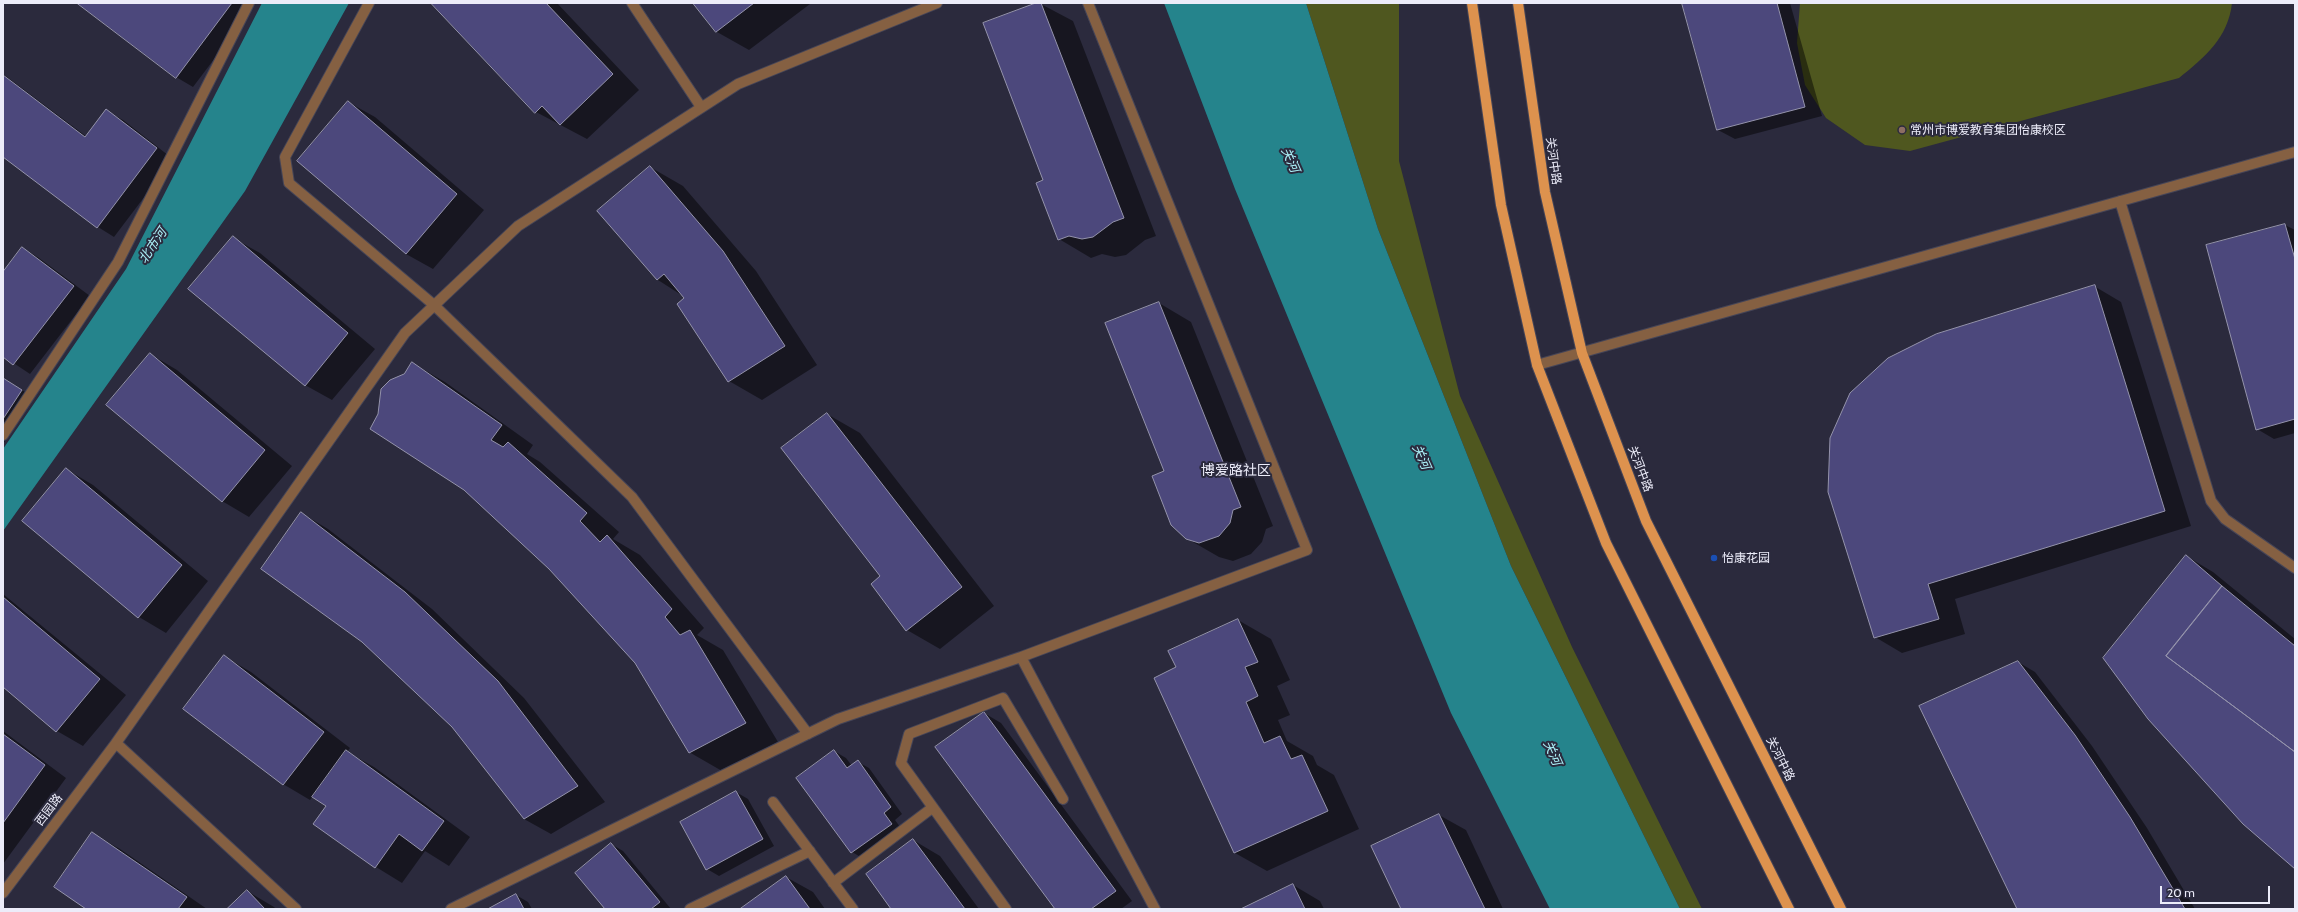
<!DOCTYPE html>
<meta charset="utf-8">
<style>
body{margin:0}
#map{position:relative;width:2298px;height:912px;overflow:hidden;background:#2b2a3d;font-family:Cabin,sans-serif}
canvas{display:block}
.frame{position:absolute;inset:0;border:4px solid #ececf9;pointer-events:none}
.scale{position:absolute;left:2160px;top:886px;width:110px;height:18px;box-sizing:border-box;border:2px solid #ececf9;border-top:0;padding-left:5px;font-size:12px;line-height:14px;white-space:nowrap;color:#ececf9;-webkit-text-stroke:3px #2b2a3d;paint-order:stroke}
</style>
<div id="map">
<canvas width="2298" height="912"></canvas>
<div class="frame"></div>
<div class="scale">20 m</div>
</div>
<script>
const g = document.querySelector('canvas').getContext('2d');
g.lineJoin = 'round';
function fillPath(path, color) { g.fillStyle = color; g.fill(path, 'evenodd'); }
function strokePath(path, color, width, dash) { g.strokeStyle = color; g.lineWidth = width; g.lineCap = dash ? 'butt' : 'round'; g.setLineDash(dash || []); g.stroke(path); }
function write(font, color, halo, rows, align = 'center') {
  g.font = font + ' Cabin,"Noto Sans SC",sans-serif'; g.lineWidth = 4; g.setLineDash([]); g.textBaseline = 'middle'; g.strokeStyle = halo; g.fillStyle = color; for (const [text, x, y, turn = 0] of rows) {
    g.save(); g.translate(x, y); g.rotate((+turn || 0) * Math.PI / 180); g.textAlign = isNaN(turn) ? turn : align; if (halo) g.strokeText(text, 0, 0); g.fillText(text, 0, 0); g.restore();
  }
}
const green = new Path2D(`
 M1306,3h93v158l61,235 112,251 130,262h-22l-169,-343 -133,-337z
 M1800,3h432c-4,35 -27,54 -53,75l-269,73 -45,-6 -39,-27 -21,-33 -8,-42z`);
const water = new Path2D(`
 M262,3h87l-104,188 -242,340v-82l123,-180z
 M1164,3h142l72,226 133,337 169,343h-130l-99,-196 -216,-524z`);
const shadow = new Path2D(`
 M78,3h166l8,6 -59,78 -17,-10z
 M432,3h125l82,87 -52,49 -51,-27z
 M694,3h116v1l-61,46 -32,-18z
 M1039,3l34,18 83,215 -11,4 -19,15 -11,2 -13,-3 -11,4 -32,-19 -14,-59z
 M1683,3h107l32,113 -87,23 -17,-9z
 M3,74l84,63 19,-26 17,9 50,39 -59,78 -16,-10 -95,-72z
 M348,102l27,15 109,93 -51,59 -27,-15z
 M650,167l33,19 73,85 61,94 -55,35 -33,-19 -43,-83 -28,-18 -60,-69z
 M2285,225l10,5v203l-21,6 -17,-10z
 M233,238l27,15 115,96 -43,51 -27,-15z
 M23,248l16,10 51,38 -60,78 -27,-18v-82z
 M2094,286l27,16 70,224 -236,73 10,35 -63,19 -27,-16z
 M1159,303l32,19 82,204 -7,3 -4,13 -11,12 -18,7 -14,-4 -33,-19 -20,-67z
 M150,354l27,16 115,96 -43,51 -27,-16z
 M412,363l33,19 88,63 -6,9 13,8 79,70 -6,7 27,16 64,73 -7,7 26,15 55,92 -56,29 -33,-19 -54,-89 -231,-288z
 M3,378l30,19 -30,47z
 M827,414l33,19 134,173 -54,43 -33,-19 -25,-53z
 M66,469l27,16 115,96 -42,52 -27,-16z
 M301,513l27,16 104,80 92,89 81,104 -54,32 -27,-15z
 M2186,556l27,16 82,67v228z
 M3,594l123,101 -43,51 -26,-15 -54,-45z
 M1238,620l33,19 19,41 -13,6 13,29 -12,5 9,21 26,15 4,9 17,10 25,54 -92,42 -32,-18 -58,-185 -8,-17z
 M225,657l26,15 99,76 -3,4 27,15 96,70 -21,29 -24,-15 -23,32 -26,-16 -62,-44 13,-17 -14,-10 -3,4 -27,-16z
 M2018,662l17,10 57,74 55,82 48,81h-177z
 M984,713l17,10 131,178 -11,8h-65z
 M3,731l63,47 -63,86z
 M834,751l12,7 6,8 6,-4 11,6 33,46 -7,6 8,11 -39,28 -12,-7 -54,-74z
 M736,792l12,7 26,47 -55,30 -12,-7z
 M1439,815l27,15 37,79h-101z
 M93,834l27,15 87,60h-119z
 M913,840l27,16 39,53h-86z
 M611,844l12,7 48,58h-64z
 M786,877l27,15 12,17h-84z
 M1293,885l27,16 4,8h-81z
 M247,891l27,16 2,2h-48z
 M516,895l12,7 4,7h-42z`);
const building = new Path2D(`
 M77,3h155l-56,75z
 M431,3h115l67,71 -53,51 -18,-19 -7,7z
 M693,3h61l-38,29z
 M1036,3h5l83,215 -11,4 -20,15 -11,2 -13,-3 -11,4 -22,-57 7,-3 -60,-157z
 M1682,3h95l28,104 -88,23z
 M3,75l82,62 21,-28 51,39 -60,80 -94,-71z
 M348,101l109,93 -51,60 -109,-93z
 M650,166l73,85 62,95 -57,36 -51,-78 7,-6 -20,-24 -7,6 -60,-69z
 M2285,224l10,35v160l-39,11 -50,-185z
 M233,236l115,97 -43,53 -117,-97z
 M22,247l52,39 -61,79 -10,-8v-85z
 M2095,285l70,226 -237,73 11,35 -65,19 -46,-146 2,-54 20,-45 38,-35 48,-24z
 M1159,302l82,205 -8,3 -3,13 -11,13 -20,7 -13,-4 -15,-14 -19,-49 12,-5 -59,-148z
 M150,353l115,97 -43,52 -116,-97z
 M412,362l90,63 -11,15 12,7 5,-5 79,71 -7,8 20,21 7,-7 65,74 -7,8 15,18 10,-5 56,93 -57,30 -54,-90 -86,-94 -85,-79 -94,-61 8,-15 3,-25 9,-9 14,-6z
 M3,378l19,12 -19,29z
 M827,413l135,174 -56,44 -35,-47 9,-8 -99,-128z
 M66,468l116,97 -44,53 -116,-97z
 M301,512l104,80 93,89 80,105 -54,33 -72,-92 -90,-85 -101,-73z
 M2186,555l36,31 -56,70 129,96v117l-52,-45 -95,-105 -45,-61z
 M2222,586l73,60v106l-129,-96z
 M3,597l97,82 -44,53 -53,-45z
 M1238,619l20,43 -13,5 13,29 -12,6 18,41 16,-7 11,23 11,-4 26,56 -94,42 -80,-175 22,-11 -8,-16z
 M224,655l100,77 -41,53 -100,-76z
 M2018,661l57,74 55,82 55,92h-168l-98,-203z
 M984,712l132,179 -25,18h-36l-120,-162z
 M3,734l42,31 -42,58z
 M346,750l98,71 -22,30 -23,-17 -24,34 -62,-44 13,-18 -14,-9z
 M834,750l13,18 11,-8 33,47 -7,6 8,11 -41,29 -55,-75z
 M736,791l27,48 -57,31 -26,-48z
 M1439,814l46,95h-84l-30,-63z
 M92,832l95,65 -9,12h-92l-32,-22z
 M913,839l52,70h-74l-25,-35z
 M611,843l49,59 -9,7h-46l-30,-36z
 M786,876l24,33h-70z
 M1293,884l12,25h-64z
 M247,890l18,19h-38z
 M516,894l8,15h-36z`);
const service = new Path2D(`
 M369,3l-84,154 4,26 145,122 198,192 176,237
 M632,3l69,104
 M2120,201l91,300 14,18 70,49
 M1537,365l758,-213
 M3,435l115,-173 131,-259
 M1021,657l134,252
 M773,802l80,107
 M833,883l99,-75
 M3,893l113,-150
 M296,909l-180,-166 289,-410 113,-107 220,-142 199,-81
 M451,909l387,-190 183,-62 286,-107 -219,-547
 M690,909l120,-58
 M1006,909l-105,-146 8,-29 94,-36 60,101`);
const primary = new Path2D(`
 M1472,3l29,202 36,160 69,178 183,366
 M1518,3l27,189 37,161 64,168 195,388`);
const markers = [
 [1902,130,4,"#8d6e63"],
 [1714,558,4,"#1a4fb4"]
];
const poiNames = [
 ["常州市博爱教育集团怡康校区",1910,130],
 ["怡康花园",1722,558]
];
const streetNames = [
 ["关河中路",1553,161,82],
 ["关河中路",1640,469,69],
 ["关河中路",1780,759,63],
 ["西园路",49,810,-53]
];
const waterNames = [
 ["关河",1290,160,66],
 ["北市河",153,246,-56],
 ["关河",1421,457,66],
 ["关河",1552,753,66]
];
const quarterNames = [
 ["博爱路社区",1236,471]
];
fillPath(green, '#4f571f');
fillPath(water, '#25848c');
fillPath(shadow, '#0007');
fillPath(building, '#4c487c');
strokePath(building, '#9493ab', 1);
strokePath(service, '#464557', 12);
strokePath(primary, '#464557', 12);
strokePath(service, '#856042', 10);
strokePath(primary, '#dd924e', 10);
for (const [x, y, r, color] of markers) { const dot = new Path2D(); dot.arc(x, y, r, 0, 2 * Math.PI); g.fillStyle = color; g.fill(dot); strokePath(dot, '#2b2a3d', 1.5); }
write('12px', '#ececf9', '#2b2a3d', poiNames, 'left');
write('12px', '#ececf9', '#2b2a3d', streetNames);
write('italic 13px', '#adf2f9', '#2b2a3d', waterNames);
write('14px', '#ececf9', '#2b2a3d', quarterNames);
</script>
